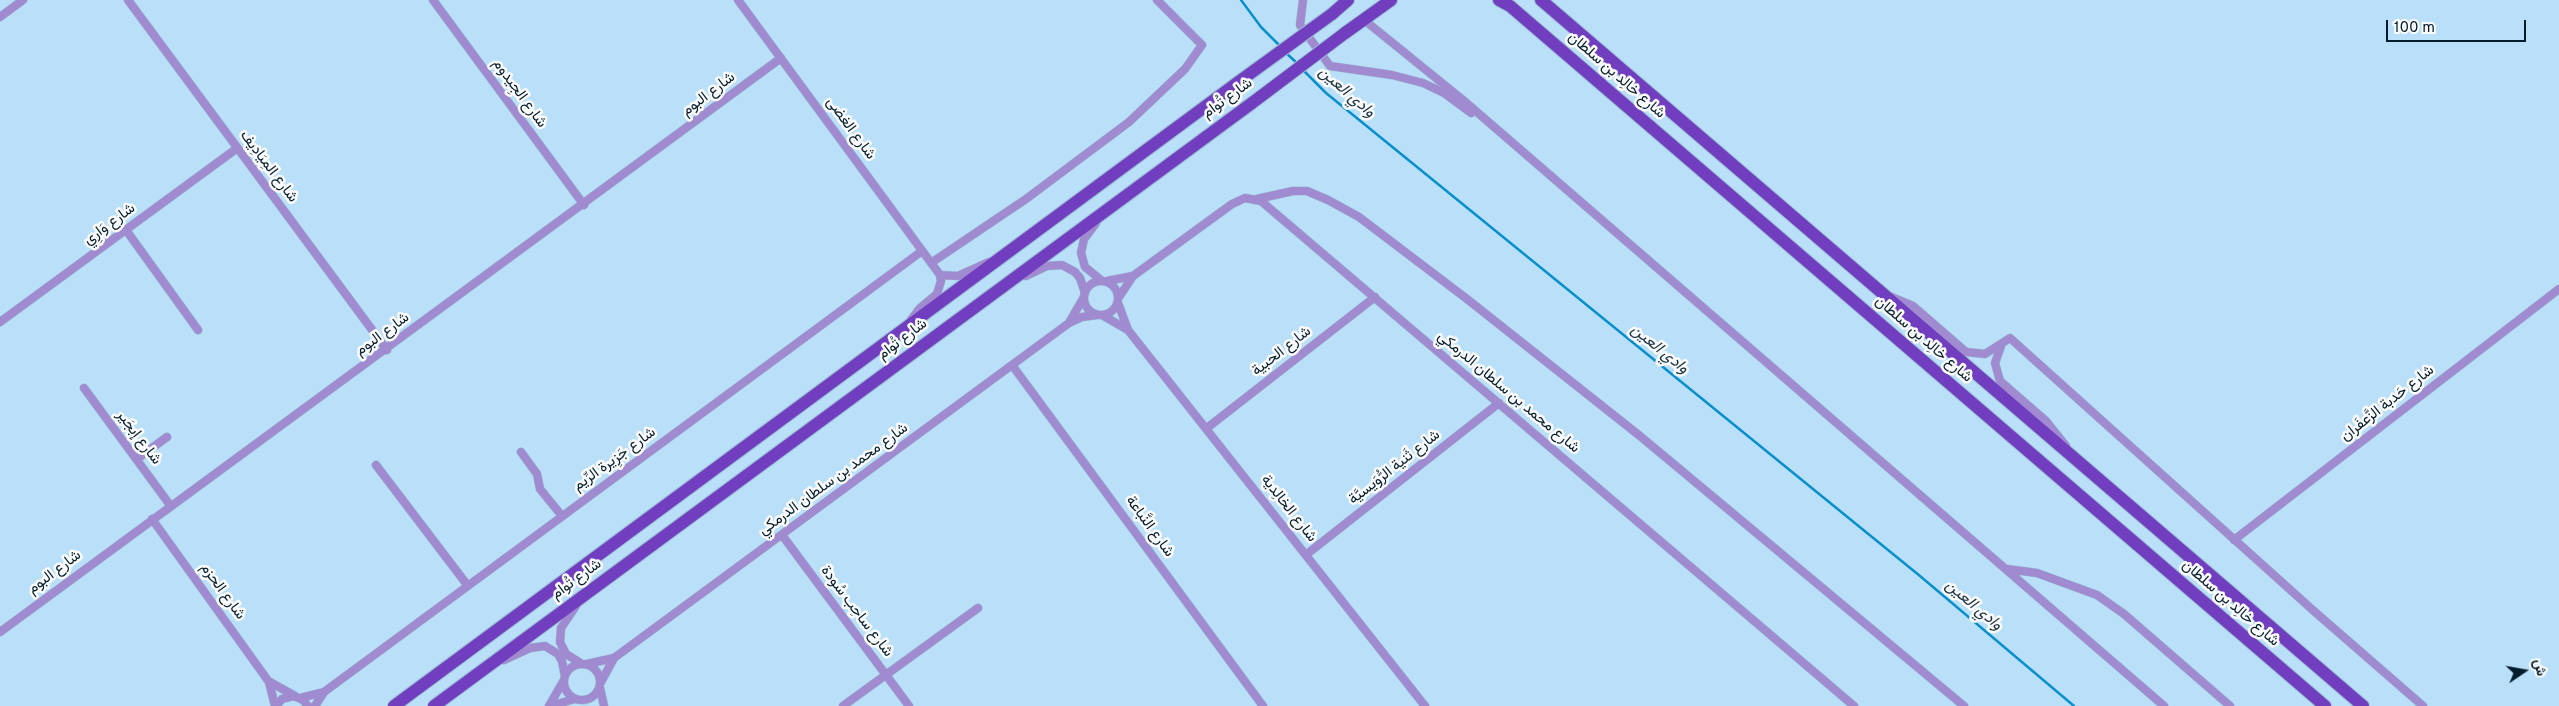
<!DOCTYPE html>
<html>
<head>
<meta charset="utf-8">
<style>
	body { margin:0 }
	#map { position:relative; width:2559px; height:706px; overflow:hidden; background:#bae0f9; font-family:Overpass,Vazirmatn,sans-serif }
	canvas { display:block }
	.north { position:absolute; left:2499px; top:646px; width:50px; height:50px; -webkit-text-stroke:4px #fbfbfb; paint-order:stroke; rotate:78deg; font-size:14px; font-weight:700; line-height:20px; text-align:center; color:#031d2c }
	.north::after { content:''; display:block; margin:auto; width:18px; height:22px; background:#031d2c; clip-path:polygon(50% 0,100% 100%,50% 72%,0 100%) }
	.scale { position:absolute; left:2386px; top:20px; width:140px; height:22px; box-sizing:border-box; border:2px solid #031d2c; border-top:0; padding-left:6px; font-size:15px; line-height:18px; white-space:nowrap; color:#031d2c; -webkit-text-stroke:4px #fbfbfb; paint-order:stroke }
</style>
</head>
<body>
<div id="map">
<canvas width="2559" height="706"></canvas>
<div class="north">ش</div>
<div class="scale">100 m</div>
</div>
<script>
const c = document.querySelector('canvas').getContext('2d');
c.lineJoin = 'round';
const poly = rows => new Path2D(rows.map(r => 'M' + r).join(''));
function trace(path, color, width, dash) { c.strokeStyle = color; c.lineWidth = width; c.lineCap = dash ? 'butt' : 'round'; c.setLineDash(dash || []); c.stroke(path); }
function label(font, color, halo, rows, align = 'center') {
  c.font = font + ' Overpass,Vazirmatn,sans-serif'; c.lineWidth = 5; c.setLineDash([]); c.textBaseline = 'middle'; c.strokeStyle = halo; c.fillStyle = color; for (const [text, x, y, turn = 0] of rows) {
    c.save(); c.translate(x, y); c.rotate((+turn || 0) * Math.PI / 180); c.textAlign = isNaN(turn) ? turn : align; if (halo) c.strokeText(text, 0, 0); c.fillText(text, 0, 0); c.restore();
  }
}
trace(poly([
	[1241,0,1261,27,1281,47],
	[1286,53,1297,63],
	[1302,69,1326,93,1920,576,2074,706]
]), '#068fcb', 2.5);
const street = poly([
	[128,0,387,350],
	[433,0,584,205],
	[738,0,940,275,941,281,937,294,920,308,911,320],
	[1303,0,1300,25,1330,66,1392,75,1423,83,1444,93,1471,113],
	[0,17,23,0],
	[1363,19,1463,100,2164,706],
	[1257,199,1293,191,1307,191,1328,200,1359,217,1467,299,1640,436,1964,706],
	[1096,223,1084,239,1081,253,1085,267,1101,280],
	[126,230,198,330],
	[931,263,1026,199,1129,122,1185,69,1202,45,1157,0],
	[940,275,958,276,989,262],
	[1026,276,1047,266,1062,265,1075,272,1080,278,1085,293],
	'1084 298a17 17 0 1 1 34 0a17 17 0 1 1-34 0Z',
	[1107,281,1133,276],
	[1889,296,1913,306,1966,352,1985,354,2010,338,2315,612,2423,706],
	[1119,297,1133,276,1232,204,1245,198,1261,201,1854,706],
	[1118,303,1128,330,1425,706],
	[1102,315,1128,330],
	[1070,321,1084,297],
	[0,322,236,149],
	[2001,346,1995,363,2000,381,2046,421,2066,446],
	[1012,365,1263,706],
	[84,388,170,505],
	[1207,428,1375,297],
	[521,452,537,474,540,489,562,516],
	[137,459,167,437],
	[376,465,468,586],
	[152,519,269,682,275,706],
	[782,535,909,706],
	[2234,540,2559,289],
	[1307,554,1499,403],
	[2007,569,2037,573,2097,595,2124,614,2230,706],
	[576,606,561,628,560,642,566,654,582,664],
	[0,632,781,58],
	[504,660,530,648,545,646,558,654,562,661,565,676],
	'564 682a18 18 0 1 1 36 0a18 18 0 1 1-36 0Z',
	[587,664,614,658,1069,323,1082,317,1097,315],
	[270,682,295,696],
	[601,682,614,658],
	[600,688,604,706],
	[300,698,324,692],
	[276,706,282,699,294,696,303,700,308,706],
	[315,706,324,692,922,251],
	[549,706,564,680],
	[549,706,575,699],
	[843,706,978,608]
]);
const primary = poly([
	[1499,0,1510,6,2325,706],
	[1541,0,2363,706],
	[1332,14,1348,0],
	[1345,33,1391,0],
	[394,706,1237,83],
	[434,706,1252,103]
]);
trace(street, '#99bdd4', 9);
trace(primary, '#99bdd4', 14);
trace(street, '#a08bd0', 8);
trace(primary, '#723ec0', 12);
const primaryBridge = poly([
	[1237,83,1332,14],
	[1252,103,1345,33]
]);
trace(primaryBridge, '#99bdd4', 14, []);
trace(primaryBridge, '#723ec0', 12);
label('15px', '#031d2c', '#fbfbfb', [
	["شارع خالِد بن سلطان",1616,76,41],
	["شارع الجِيدوم",519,94,54],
	["شارع البوم",709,95,-37],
	["شارع تُوام",1228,99,-36],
	["شارع الغضى",850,129,54],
	["شارع المِيَادِيف",268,167,53],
	["شارع وَارِي",110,225,-36],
	["شارع البوم",383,335,-36],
	["شارع تُوام",903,340,-37],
	["شارع خالِد بن سلطان",1923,340,41],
	["شارع الحبية",1282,352,-38],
	["شارع محمد بن سلطان الدرمكي",1508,393,40],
	["شارع حَدبة الزَّعفَران",2388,404,-38],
	["شارع إبجَير",138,438,53],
	["شارع جَزِيرة الرِّيم",615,460,-36],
	["شارع ثَنية الرُّوَيسيَّة",1395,468,-38],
	["شارع محمد بن سلطان الدرمكي",834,480,-36],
	["شارع الخالِدية",1288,509,52],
	["شارع النَّباعة",1149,527,54],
	["شارع البوم",55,573,-37],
	["شارع تُوام",577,580,-36],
	["شارع الحزم",222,592,54],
	["شارع خالِد بن سلطان",2230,604,41],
	["شارع ساحِب سُودة",856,612,53]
]);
label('italic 16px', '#1b3341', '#fbfbfb', [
	["وادي العين",1346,93,41],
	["وادي العين",1659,350,39],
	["وادي العين",1973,606,40]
]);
</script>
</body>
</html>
